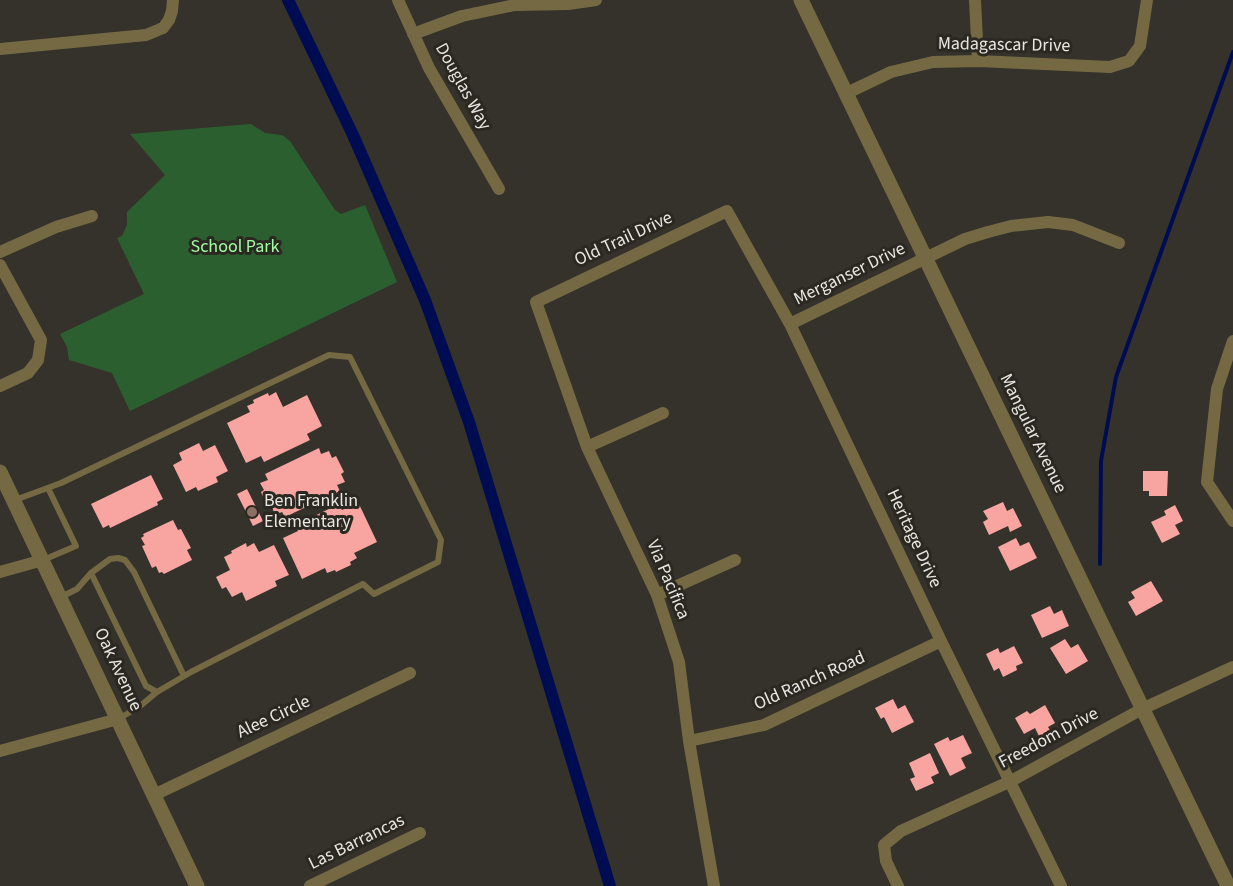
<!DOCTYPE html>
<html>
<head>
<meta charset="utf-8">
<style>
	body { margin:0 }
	canvas { display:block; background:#34322a }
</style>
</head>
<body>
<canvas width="1233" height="886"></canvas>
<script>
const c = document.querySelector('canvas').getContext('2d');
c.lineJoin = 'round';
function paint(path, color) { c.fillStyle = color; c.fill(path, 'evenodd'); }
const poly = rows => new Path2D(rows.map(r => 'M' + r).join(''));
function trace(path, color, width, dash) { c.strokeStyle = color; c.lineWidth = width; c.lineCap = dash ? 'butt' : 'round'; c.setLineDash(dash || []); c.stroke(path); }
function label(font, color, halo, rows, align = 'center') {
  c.font = font + ' "Source Sans 3",sans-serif'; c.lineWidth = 6; c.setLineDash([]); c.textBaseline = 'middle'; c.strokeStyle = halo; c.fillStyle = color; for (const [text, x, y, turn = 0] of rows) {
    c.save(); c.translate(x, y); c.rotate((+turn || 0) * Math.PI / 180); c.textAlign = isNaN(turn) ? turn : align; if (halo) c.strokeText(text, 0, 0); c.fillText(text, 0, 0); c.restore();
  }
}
paint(poly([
	[251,124,265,133,282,135,290,141,335,210,341,214,365,205,397,282,130,411,112,373,69,360,67,347,60,334,144,294,117,238,122,236,127,225,127,212,165,175,130,134]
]), '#2c5f30');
trace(poly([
	[1100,564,1101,461,1116,377,1233,52]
]), '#000c52', 4);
trace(poly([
	[288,0,353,135,425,300,469,422,610,886]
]), '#000c52', 12);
paint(poly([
	[276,392,283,407,307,395,322,426,307,434,310,440,264,462,261,456,246,463,227,423,250,412,247,406,254,403,253,400,268,393,269,396],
	[199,443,203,451,215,445,228,471,216,477,218,482,198,491,196,487,186,492,173,465,182,460,179,453],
	[319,448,321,454,329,451,332,458,336,456,344,472,341,474,345,482,337,485,340,491,285,517,282,512,275,515,272,507,268,509,261,492,264,490,260,483,268,480,265,474],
	[1143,471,1168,471,1167,496,1149,496,1149,491,1143,491],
	[151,475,163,499,157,502,158,505,110,528,109,525,103,528,91,504],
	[247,489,263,521,253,526,237,494],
	[358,502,377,542,354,553,357,558,350,562,351,565,336,572,335,570,327,573,325,568,302,579,283,538,298,531,296,525,339,504,342,510],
	[1003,502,1007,511,1013,508,1022,526,1010,532,1008,526,989,535,983,522,988,519,983,511],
	[1175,505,1183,521,1175,525,1180,534,1162,543,1151,522,1166,515,1164,511],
	[173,520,178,530,181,529,191,548,187,550,192,560,164,574,162,572,159,573,156,566,152,568,142,546,145,545,141,538,144,536,143,534],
	[1016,538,1020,546,1029,542,1037,558,1010,571,998,547],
	[246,543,247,547,254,543,259,552,274,545,289,575,275,581,277,586,246,601,242,592,232,597,226,587,222,589,216,577,230,570,224,557,232,553,231,551],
	[1151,581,1163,601,1136,616,1128,602,1135,598,1131,592],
	[1050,606,1054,614,1062,610,1069,626,1042,638,1031,615],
	[1065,639,1071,648,1078,644,1088,661,1066,674,1050,648],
	[1014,646,1023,663,1016,666,1017,670,1003,677,999,668,994,671,986,654,998,648,1000,653],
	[893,699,898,709,905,705,914,722,892,733,884,717,881,719,875,708],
	[1045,705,1055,723,1048,727,1051,732,1040,738,1035,728,1024,734,1015,718,1027,711,1030,714],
	[963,735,972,753,961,758,966,768,950,776,934,744,948,737,950,741],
	[930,753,939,773,931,777,934,783,916,791,910,779,915,777,909,763]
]), '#f8a4a0');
trace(poly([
	[15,500,61,483,329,355,350,357,441,540,438,562,374,594,363,584,191,672,157,692],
	[43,560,76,546,48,488],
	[91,573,110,559,118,558,125,560,134,572,184,676],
	[61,597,77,589,91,573,146,686,157,692,139,707,118,719]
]), '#746943', 6);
trace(poly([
	[398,0,429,68,499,189],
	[975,0,978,61],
	[413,34,462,16,515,5,568,4,596,0],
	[0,49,146,35,163,28,169,20,172,11,173,0],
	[847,93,891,72,933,62,978,61,1110,67,1129,61,1140,46,1147,0],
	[0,252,56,227,92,216],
	[0,265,41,340,38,360,28,373,0,386],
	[790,324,965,239,988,232,1011,226,1048,222,1073,225,1119,243],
	[1233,341,1217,389,1207,482,1233,521],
	[587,447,663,413],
	[0,572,43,560],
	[657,595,735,560],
	[689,741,764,725,941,641],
	[0,751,118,719],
	[154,795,410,673],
	[310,886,420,833],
	[714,886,689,741,679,662,657,595,587,447,536,302,727,211,790,324,941,641,1061,886],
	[898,886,886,861,884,845,901,831,1011,781,1142,709,1233,667]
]), '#746943', 12);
trace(poly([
	[801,0,1228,886],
	[0,472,197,886]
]), '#746943', 15);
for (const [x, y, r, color] of [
	[252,512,6,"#8d6e63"]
]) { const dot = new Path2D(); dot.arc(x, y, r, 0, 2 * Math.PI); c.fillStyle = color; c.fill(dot); trace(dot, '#2a2821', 2); }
label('18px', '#e8e6e2', '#2a2821', [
	["Madagascar Drive",1004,46,1],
	["Douglas Way",462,87,61],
	["Old Trail Drive",624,240,-25],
	["Merganser Drive",850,275,-26],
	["Mangular Avenue",1032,434,64],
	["Heritage Drive",913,539,65],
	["Via Pacifica",667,580,67],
	["Oak Avenue",117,670,65],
	["Old Ranch Road",810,682,-24],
	["Alee Circle",274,718,-25],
	["Freedom Drive",1049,739,-28],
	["Las Barrancas",357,843,-26]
]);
label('18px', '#9dfea1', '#2a2821', [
	["School Park",235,248]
]);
label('18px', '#e8e6e2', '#2a2821', [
	["Ben Franklin",264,502],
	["Elementary",264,523]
], 'left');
</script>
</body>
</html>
